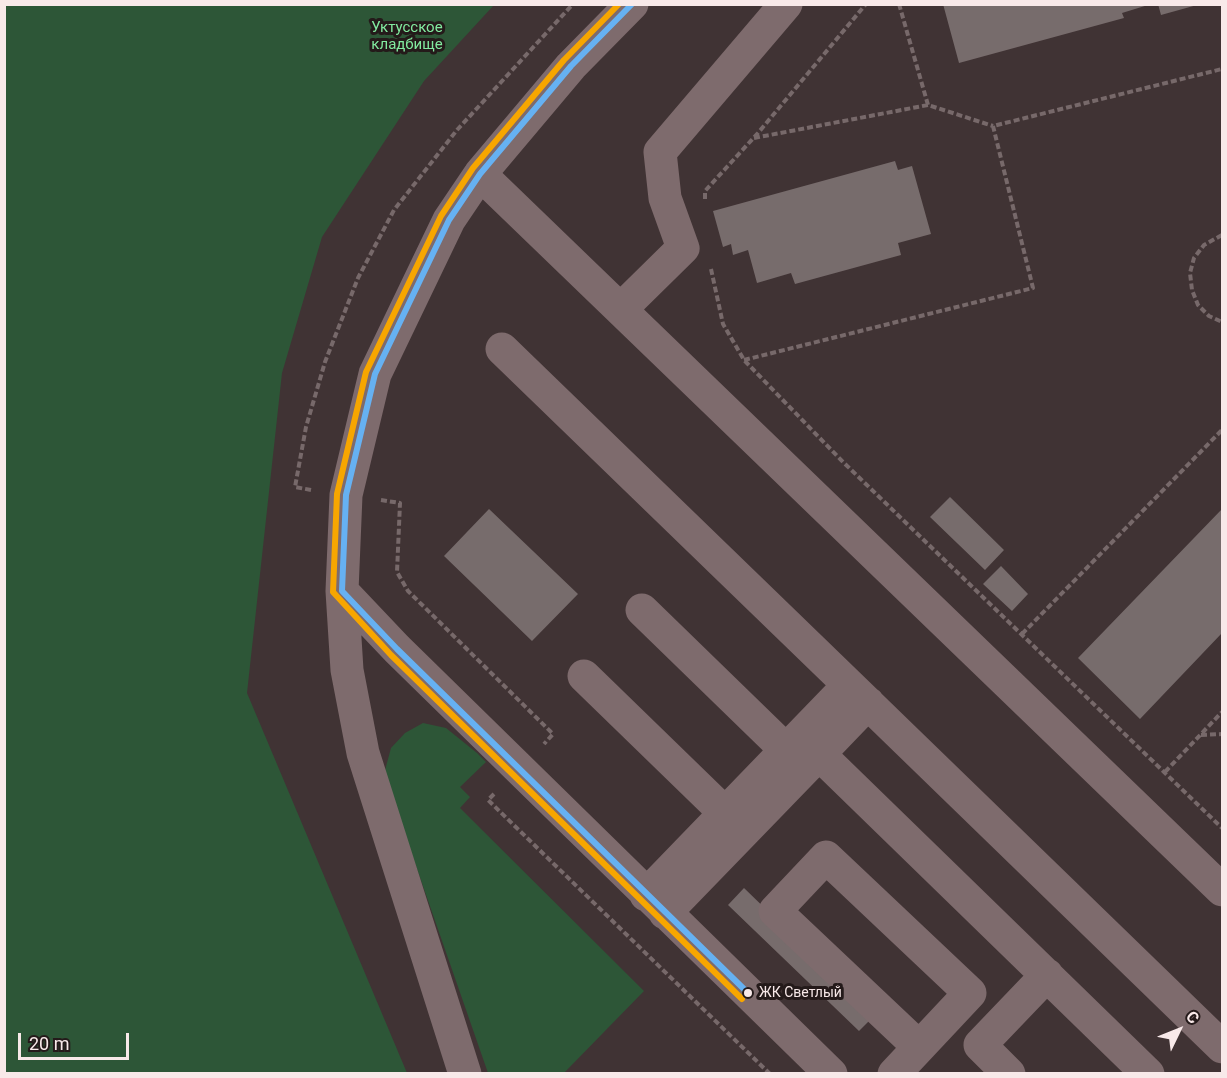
<!DOCTYPE html>
<html>
<head>
<meta charset="utf-8">
<style>
	body { margin:0 }
	#map { position:relative; width:1227px; height:1078px; overflow:hidden; background:#403334; font-family:Roboto,sans-serif }
	canvas { display:block }
	.frame { position:absolute; inset:0; border:6px solid #f8e9e9; pointer-events:none }
	.north { position:absolute; left:1149px; top:1000px; width:60px; height:60px; -webkit-text-stroke:4px #241a1a; paint-order:stroke; rotate:47deg; font-size:16px; font-weight:700; line-height:24px; text-align:center; color:#f8e9e9 }
	.north::after { content:''; display:block; margin:auto; width:21px; height:27px; background:#f8e9e9; clip-path:polygon(50% 0,100% 100%,50% 72%,0 100%) }
	.scale { position:absolute; left:18px; top:1033px; width:111px; height:27px; box-sizing:border-box; border:3px solid #f8e9e9; border-top:0; padding-left:8px; font-size:18px; line-height:21px; white-space:nowrap; color:#f8e9e9; -webkit-text-stroke:4px #241a1a; paint-order:stroke }
</style>
</head>
<body>
<div id="map">
<canvas width="1227" height="1078"></canvas>
<div class="frame"></div>
<div class="north">С</div>
<div class="scale">20 m</div>
</div>
<script>
const c = document.querySelector('canvas').getContext('2d');
c.lineJoin = 'round';
function paint(path, color) { c.fillStyle = color; c.fill(path, 'evenodd'); }
const poly = rows => new Path2D(rows.map(r => 'M' + r).join(''));
function trace(path, color, width, dash) { c.strokeStyle = color; c.lineWidth = width; c.lineCap = dash ? 'butt' : 'round'; c.setLineDash(dash || []); c.stroke(path); }
function label(font, color, halo, rows, align = 'center') {
  c.font = font + ' Roboto,sans-serif'; c.lineWidth = 6; c.setLineDash([]); c.textBaseline = 'middle'; c.strokeStyle = halo; c.fillStyle = color; for (const [text, x, y, turn = 0] of rows) {
    c.save(); c.translate(x, y); c.rotate((+turn || 0) * Math.PI / 180); c.textAlign = isNaN(turn) ? turn : align; if (halo) c.strokeText(text, 0, 0); c.fillText(text, 0, 0); c.restore();
  }
}
paint(poly([
	[5,4,494,5,424,81,322,237,282,373,247,693,407,1073,5,1073],
	[423,723,446,728,477,753,486,762,460,787,470,797,460,808,644,991,564,1073,488,1073,384,774,391,748,405,733]
]), '#2d5637');
paint(poly([
	[943,4,1148,4,1148,5,1122,13,1124,18,959,63],
	[1158,4,1197,4,1197,5,1161,15],
	[895,161,898,170,912,166,931,234,898,243,901,255,795,284,791,273,757,283,748,250,733,255,731,244,723,247,713,211],
	[950,497,1004,550,985,570,930,517],
	[489,509,578,594,532,641,444,556],
	[1222,509,1222,633,1140,719,1078,658],
	[1001,566,1028,594,1012,611,983,584],
	[744,888,875,1015,859,1031,728,905]
]), '#776c6c');
trace(poly([
	[899,4,928,105],
	[754,138,928,105,993,126],
	[705,199,705,191,758,133,866,4],
	[1222,235,1204,245,1194,258,1190,273,1192,290,1198,305,1209,316,1222,322],
	[711,269,723,324,744,360,843,462,1222,828],
	[744,360,1033,288,993,126,1222,69],
	[311,490,295,487,306,427,325,362,358,278,394,210,457,130,573,4],
	[381,500,400,503,397,572,408,591,553,734,544,744],
	[1022,634,1222,430],
	[1201,735,1222,734],
	[1165,772,1222,712],
	[494,794,488,800,770,1074]
]), '#77696a', 4, [6, 3]);
trace(poly([
	[480,174,1222,890],
	[621,309,683,248,665,198,660,152,786,4],
	[502,349,849,685],
	[342,591,397,649,831,1074],
	[642,610,786,750],
	[584,676,725,813],
	[819,754,868,703],
	[646,895,849,685,1222,1047],
	[665,913,819,754,1148,1074],
	[465,1074,363,753,347,670,342,591,346,495,375,374,449,220,480,174,571,66,632,4],
	[894,1074,970,993,826,857,775,911,919,1047],
	[1009,1074,980,1045,1047,975]
]), '#7e6b6d', 33);
trace(poly([
	[632,4,571,66,480,174,449,220,375,374,346,495,342,591,397,649,748,993]
]), '#66b1f2', 6);
trace(poly([
	[619,4,564,60,473,168,441,216,366,372,337,494,333,592,391,655,742,999]
]), '#f7a600', 6);
for (const [x, y, r, color] of [
	[748,993,5,"#f8e9e9"]
]) { const dot = new Path2D(); dot.arc(x, y, r, 0, 2 * Math.PI); c.fillStyle = color; c.fill(dot); trace(dot, '#241a1a', 2); }
label('14px', '#f8e9e9', '#241a1a', [
	["ЖК Светлый",759,993]
], 'left');
label('15px', '#82ea9f', '#241a1a', [
	["Уктусское",407,28],
	["кладбище",407,45]
]);
</script>
</body>
</html>
